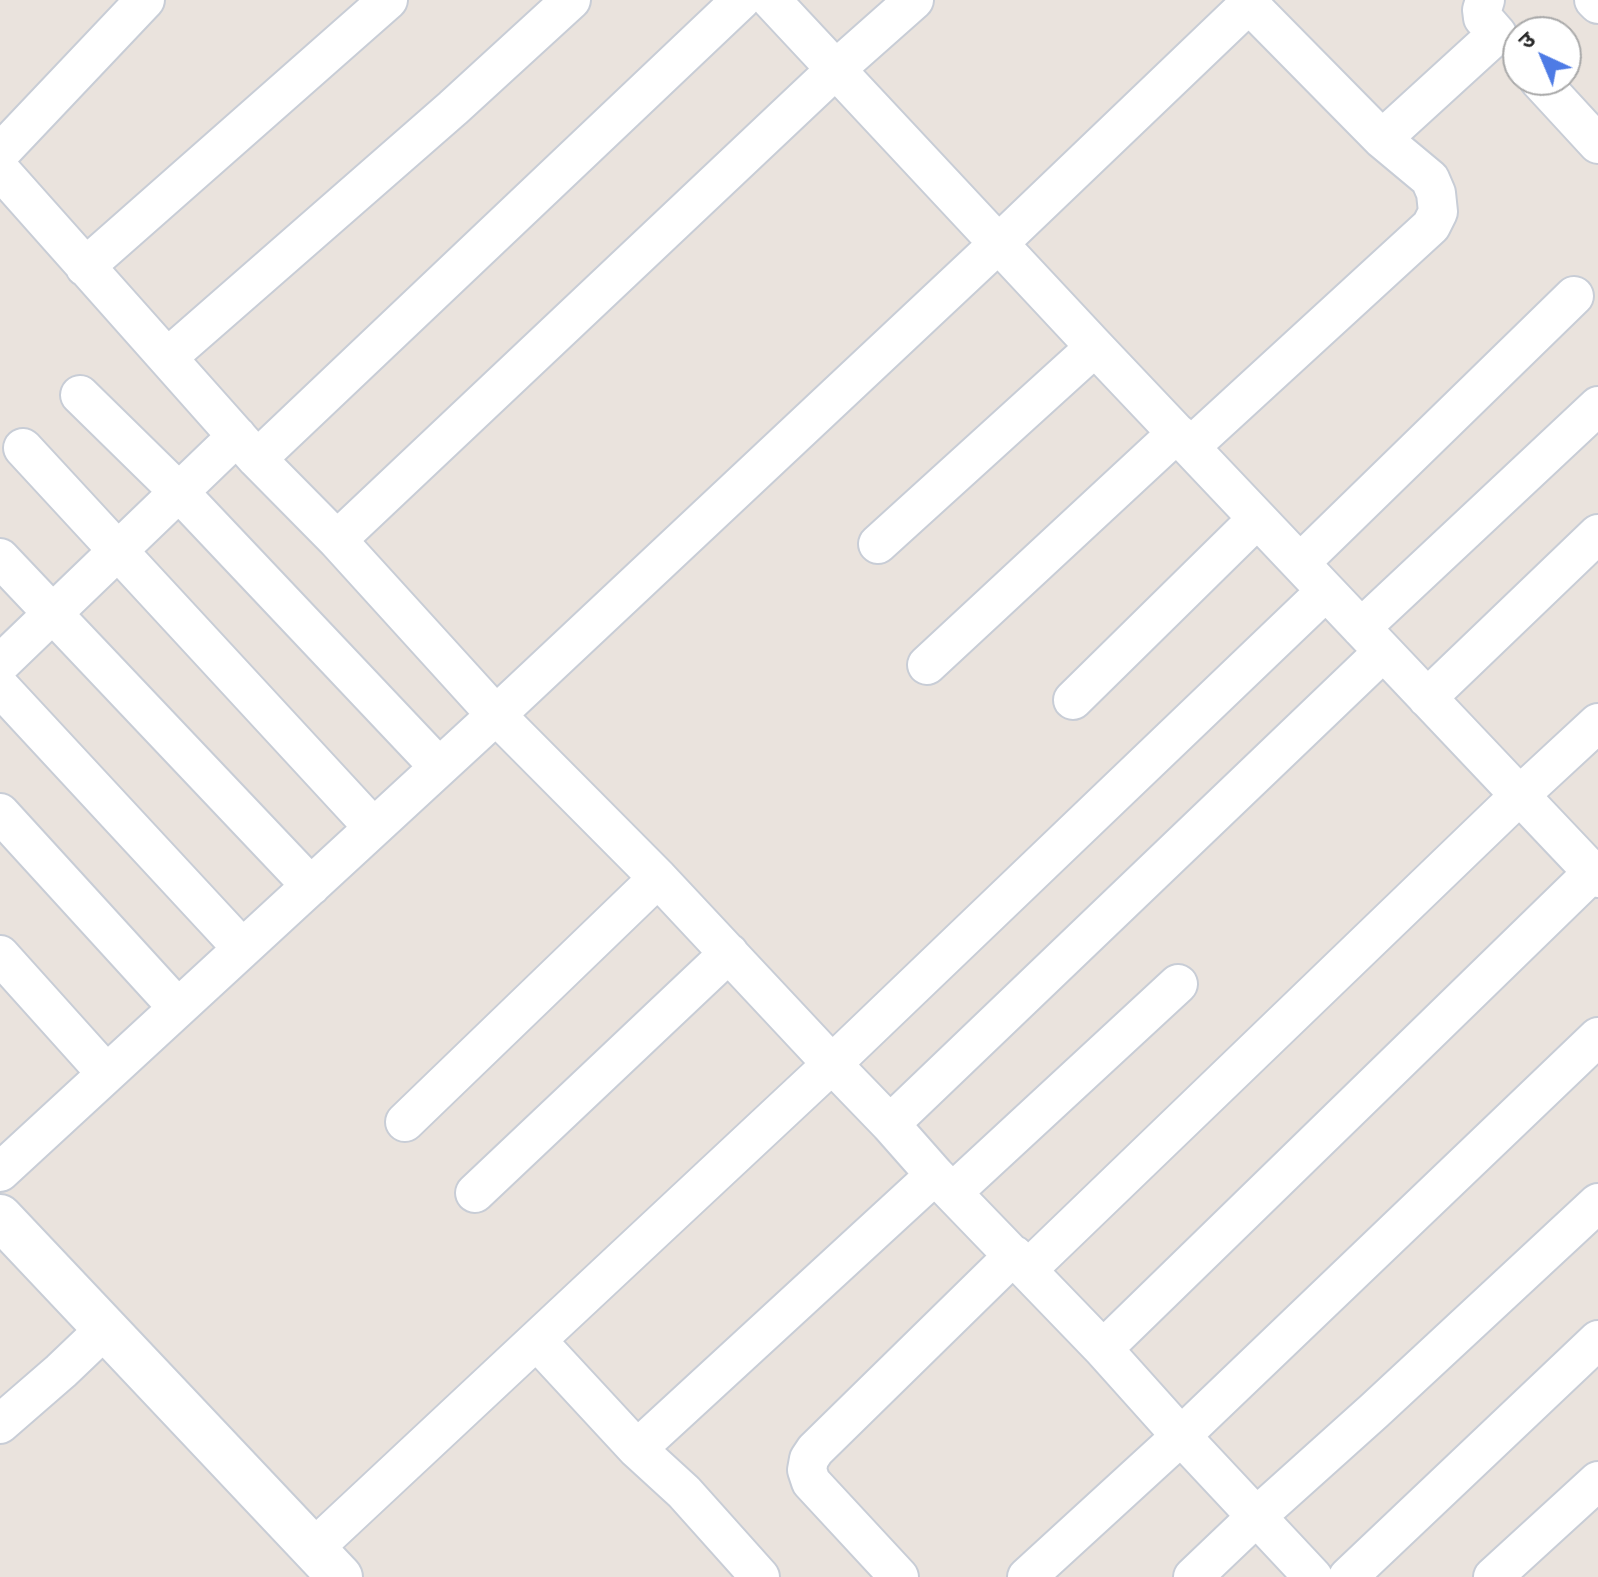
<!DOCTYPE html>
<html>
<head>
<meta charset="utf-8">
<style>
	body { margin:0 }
	#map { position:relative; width:1598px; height:1577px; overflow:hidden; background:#eae3dd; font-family:Ubuntu,"Noto Sans Devanagari",sans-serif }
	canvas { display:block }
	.north { position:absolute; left:1502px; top:16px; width:80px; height:80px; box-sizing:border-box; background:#fff; border:2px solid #a9a9a9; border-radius:50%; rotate:316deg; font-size:22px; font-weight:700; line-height:32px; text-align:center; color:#292929 }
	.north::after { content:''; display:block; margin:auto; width:28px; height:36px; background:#4e7be5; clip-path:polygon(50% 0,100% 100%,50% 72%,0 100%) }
</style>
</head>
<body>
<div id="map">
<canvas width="1598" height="1577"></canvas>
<div class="north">उ</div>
</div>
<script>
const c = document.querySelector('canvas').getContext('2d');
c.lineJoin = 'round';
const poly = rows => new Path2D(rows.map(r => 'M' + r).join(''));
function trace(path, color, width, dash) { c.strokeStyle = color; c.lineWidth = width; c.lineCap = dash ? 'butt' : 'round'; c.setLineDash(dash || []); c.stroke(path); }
const street = poly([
	[771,0,1095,347,1598,878],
	[1594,0,1598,4],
	[1539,80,1598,144],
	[1382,139,1497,34,1483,18,1482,10,1485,0],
	[0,153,145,0],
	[0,170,257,459,337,540,496,715,658,878,832,1064,890,1124,935,1175,1103,1349,1181,1436,1313,1577],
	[85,267,388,0],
	[168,357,453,108,571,0],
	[80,395,179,492,439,767],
	[1190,447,1431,226,1438,212,1436,193,1430,179,1382,139,1245,0],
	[23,448,373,827],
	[257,459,741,0],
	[337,540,835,70,914,0],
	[878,544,1095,347],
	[0,558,311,886],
	[1300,563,1574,296],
	[1361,628,1598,406],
	[0,664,237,436],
	[927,665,1177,433],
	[0,687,242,948],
	[1427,698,1598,534],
	[1073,700,1257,519],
	[0,813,178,1008],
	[0,955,106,1073],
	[405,1122,658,878],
	[890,1124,1383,652],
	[0,1172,496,715,998,244,1253,0],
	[953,1192,1178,984],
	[475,1193,729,953],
	[1028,1269,1519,796,1598,723],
	[537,1341,637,1449,684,1492,760,1577],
	[1103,1349,1593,872],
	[0,1424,61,1371,105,1329],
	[637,1449,935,1175],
	[313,1549,832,1064,1326,591],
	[899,1577,811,1482,807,1470,809,1459,815,1450,1014,1255],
	[1027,1577,1181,1436,1598,1037],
	[1193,1577,1257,1516,1374,1411,1598,1203],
	[1348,1577,1598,1340],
	[1493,1577,1598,1481]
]);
const secondary = poly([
	[0,1217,340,1577]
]);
trace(street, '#c8cdd6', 42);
trace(secondary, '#c8cdd6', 48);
trace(street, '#fff', 38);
trace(secondary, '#fff', 44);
</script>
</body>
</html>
